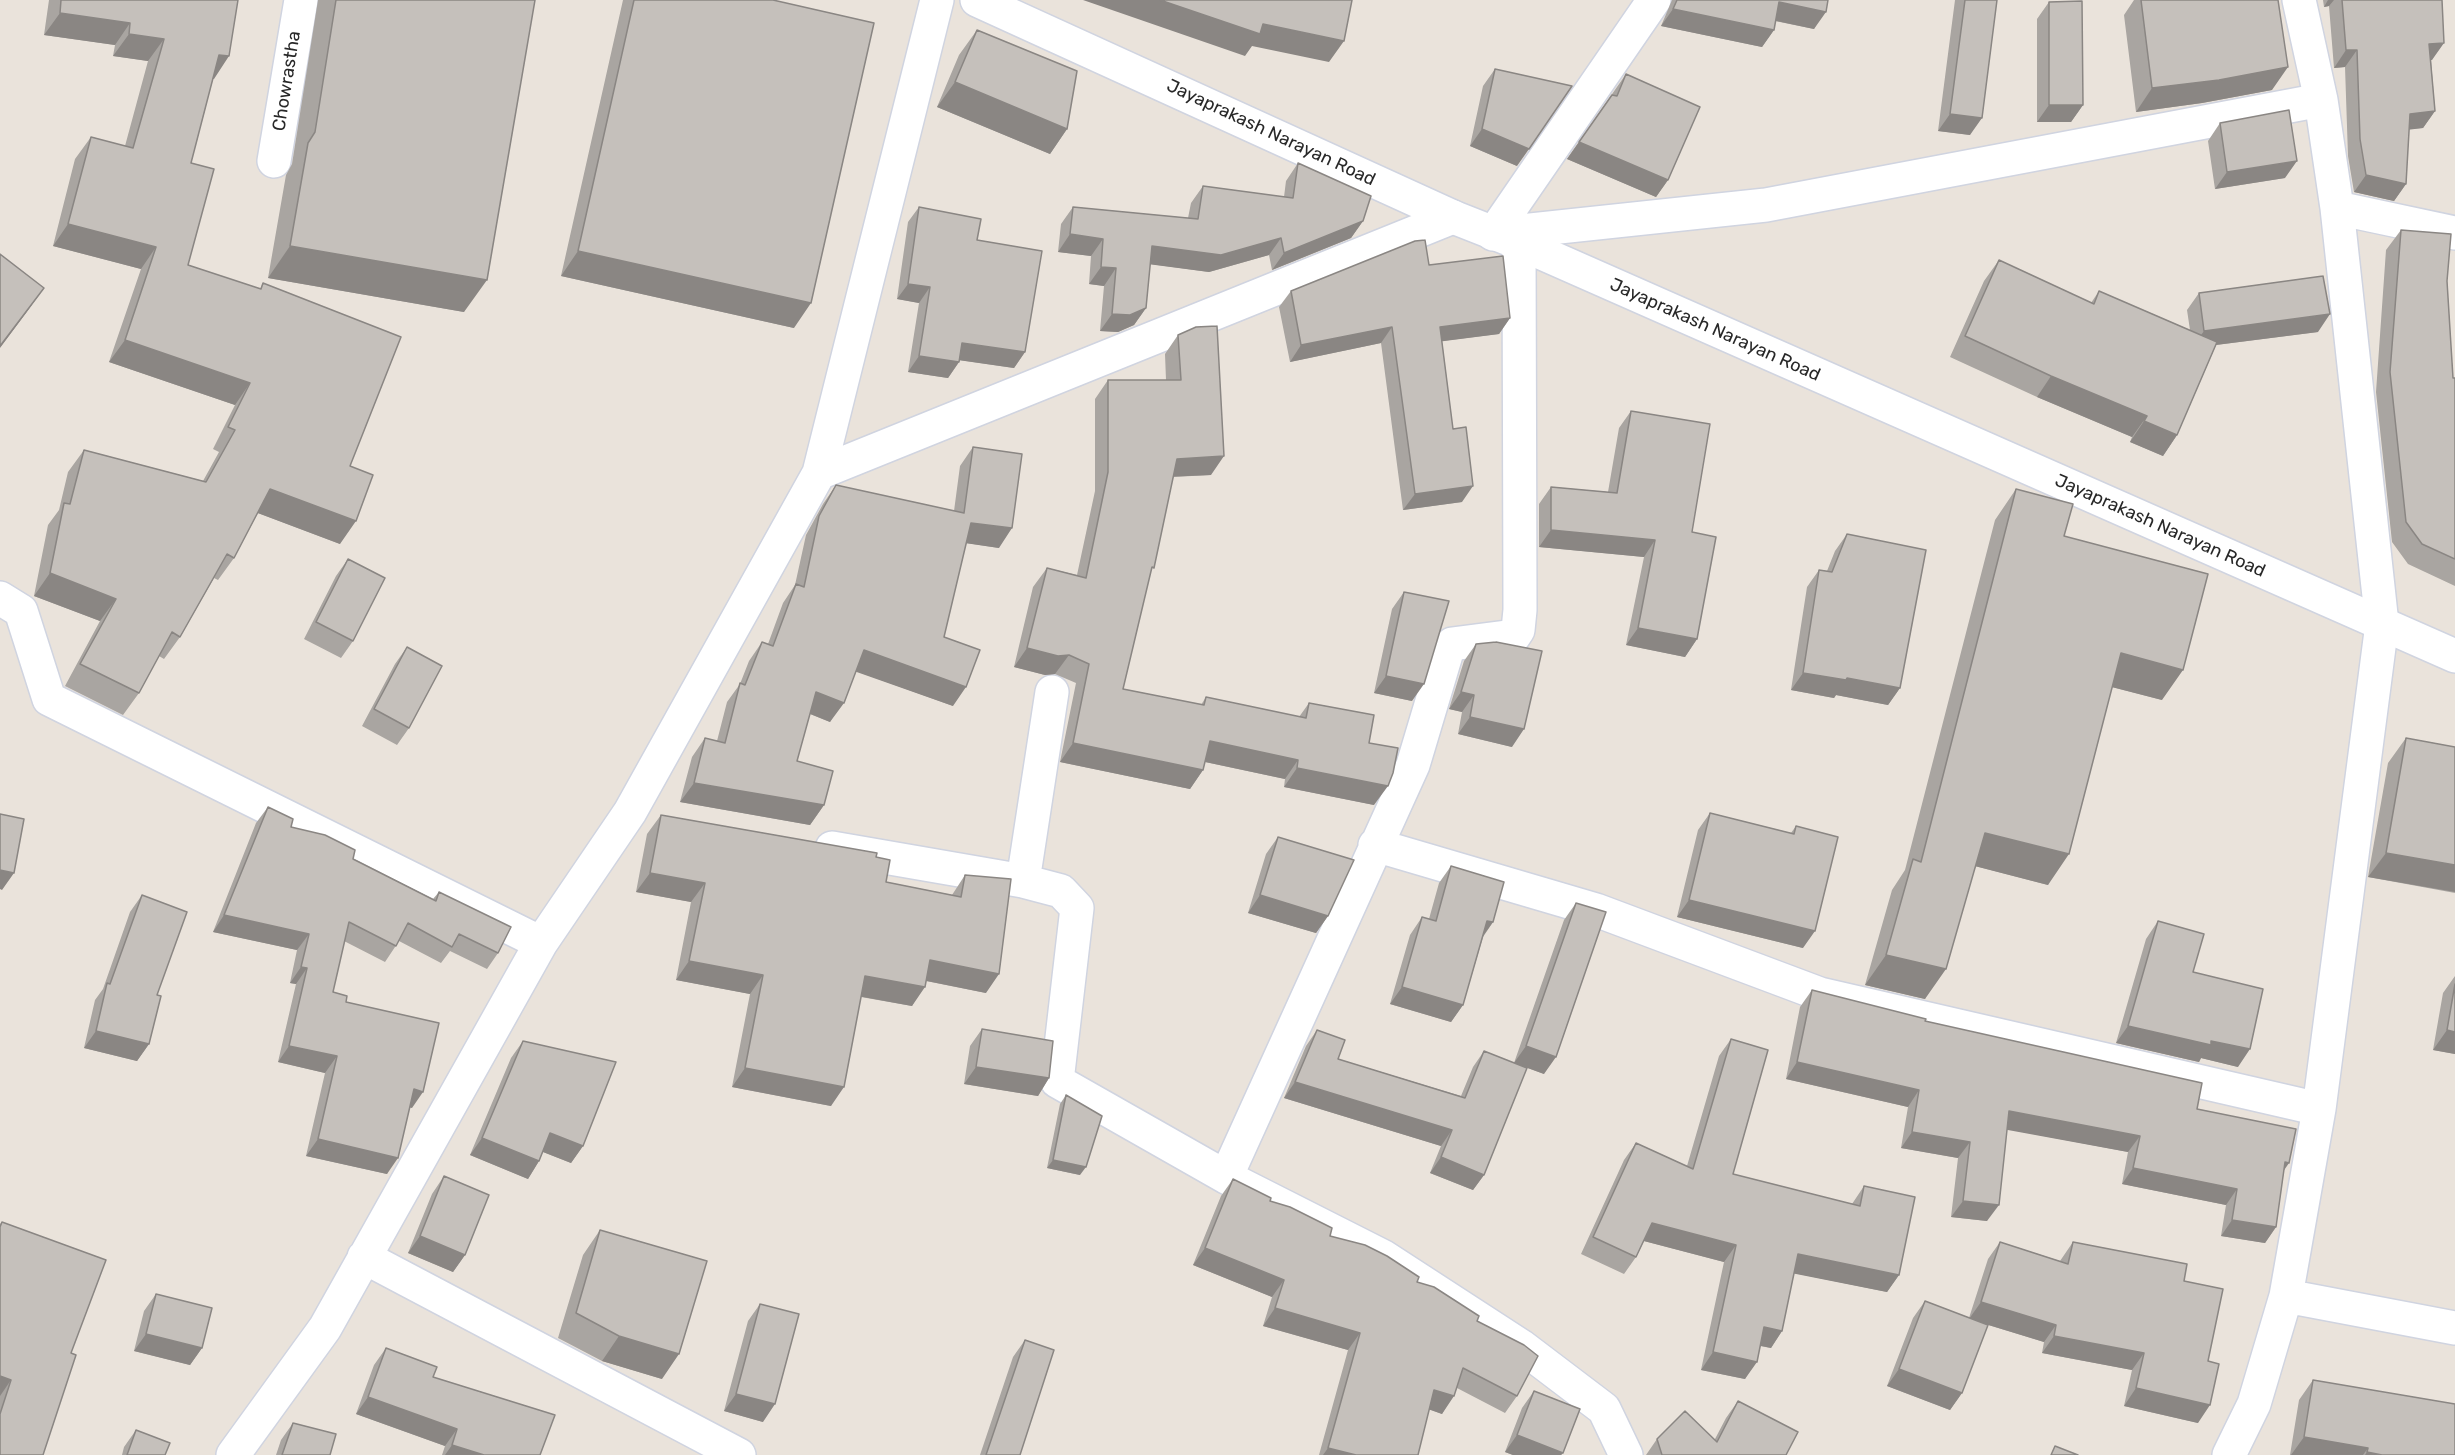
<!DOCTYPE html>
<html>
<head>
<meta charset="utf-8">
<style>
	body { margin:0 }
	canvas { display:block; background:#eae3db }
</style>
</head>
<body>
<canvas width="2455" height="1455"></canvas>
<script>
const c = document.querySelector('canvas').getContext('2d');
c.lineJoin = 'round';
const poly = rows => new Path2D(rows.map(r => 'M' + r).join(''));
function trace(path, color, width, dash) { c.strokeStyle = color; c.lineWidth = width; c.lineCap = dash ? 'butt' : 'round'; c.setLineDash(dash || []); c.stroke(path); }
function paint(path, color) { c.fillStyle = color; c.fill(path, 'evenodd'); }
function label(font, color, halo, rows, align = 'center') {
  c.font = font + ' Rubik,sans-serif'; c.lineWidth = 5; c.setLineDash([]); c.textBaseline = 'middle'; c.strokeStyle = halo; c.fillStyle = color; for (const [text, x, y, turn = 0] of rows) {
    c.save(); c.translate(x, y); c.rotate((+turn || 0) * Math.PI / 180); c.textAlign = isNaN(turn) ? turn : align; if (halo) c.strokeText(text, 0, 0); c.fillText(text, 0, 0); c.restore();
  }
}
const minor = poly([
	[274,161,301,0],
	[2337,208,2455,233],
	[1493,234,1766,205,2321,100],
	[1493,234,1654,0],
	[819,473,1453,217],
	[0,598,21,611,49,699,541,943],
	[1375,845,1596,910,1820,994,2319,1109],
	[832,848,1023,881,1052,692],
	[1023,881,1061,891,1077,908,1057,1081,1226,1177,1384,1257,1521,1346,1604,1409,1626,1455],
	[1226,1177,1413,765,1448,648,1452,644,1514,636,1518,630,1520,610,1519,243],
	[364,1257,739,1455],
	[2286,1296,2455,1328],
	[233,1455,325,1328,541,943,630,812,819,473,937,0],
	[2229,1455,2254,1404,2286,1296,2319,1109,2382,624,2337,208,2321,100,2299,0]
]);
const tertiary = poly([
	[977,0,1453,217,1519,243,2455,656]
]);
trace(minor, '#d0d4e0', 36);
trace(tertiary, '#d0d4e0', 36);
trace(minor, '#fff', 33);
trace(tertiary, '#fff', 33);
paint(poly([
	[49,0,238,0,213,79,191,163,188,265,260,289,263,283,350,466,340,544,258,513,234,558,218,580,214,578,180,637,164,659,159,656,139,693,123,715,65,686,100,621,34,596,48,525,59,510,68,472,84,450,203,481,219,452,213,449,235,405,109,362,141,269,53,246,75,159,91,137,125,146,148,61,113,56,115,45,44,35],
	[318,0,535,0,464,312,268,278,286,175,292,164],
	[623,0,773,0,794,328,561,276],
	[1672,0,1828,0,1814,29,1775,21,1774,30,1762,47,1661,26],
	[1955,0,1997,0,1970,135,1938,131],
	[2134,0,2278,0,2272,90,2202,103,2136,112,2124,15],
	[2323,0,2442,0,2432,60,2431,60,2435,111,2423,128,2409,129,2406,184,2394,201,2354,192,2348,156,2345,67,2334,68,2329,6,2324,7],
	[2049,2,2083,105,2071,122,2037,122,2037,19],
	[977,30,1067,129,1050,154,937,107,959,55],
	[1495,69,1517,166,1470,146,1483,86],
	[1626,74,1668,180,1656,197,1567,159],
	[2220,123,2285,178,2215,189,2208,141],
	[1298,163,1363,221,1351,238,1272,270,1269,255,1209,272,1150,264,1146,308,1134,325,1118,332,1100,331,1104,286,1089,284,1091,256,1058,252,1061,224,1073,207,1188,218,1191,203,1203,186,1284,197,1286,181],
	[919,207,977,240,1025,352,1014,368,959,360,959,362,948,378,908,372,919,303,897,299,908,222],
	[2401,230,2447,281,2453,378,2455,378,2455,586,2408,564,2392,542,2376,392,2386,250],
	[1999,260,2091,303,2099,291,2190,330,2187,310,2199,293,2318,332,2216,345,2177,435,2163,456,2130,442,2132,437,2037,397,1950,357,1984,281],
	[1429,265,1510,318,1499,334,1442,341,1462,502,1403,510,1381,343,1290,362,1279,307,1291,291],
	[1178,335,1211,475,1173,477,1123,689,1201,705,1206,697,1299,717,1309,703,1369,743,1374,805,1284,787,1285,779,1205,762,1203,770,1190,789,1060,762,1076,683,1055,674,1045,675,1014,667,1033,587,1047,568,1077,575,1095,491,1095,399,1108,380,1166,380,1165,354],
	[1631,411,1692,532,1697,639,1685,657,1626,645,1644,557,1539,547,1539,504,1551,487,1608,492,1619,428],
	[973,447,999,548,966,543,944,637,953,706,856,671,830,722,810,714,797,761,824,805,810,825,680,802,692,757,705,738,717,741,727,702,740,684,749,661,762,642,768,644,783,603,795,585,806,535,823,504,836,485,954,511,960,466],
	[2016,489,2064,536,2162,700,2112,687,2048,885,1975,866,1925,999,1865,985,1892,890,1905,870,1995,520],
	[1847,534,1900,688,1888,705,1836,695,1834,698,1791,690,1807,587,1819,570,1827,571,1835,551],
	[348,559,353,641,341,658,304,639,336,576],
	[1404,592,1412,701,1374,693,1392,609],
	[1476,644,1512,747,1458,734,1462,712,1449,709,1464,661],
	[407,647,409,728,397,745,362,726,395,664],
	[2406,738,2455,747,2455,893,2368,877,2388,763],
	[268,807,291,827,433,899,439,892,498,953,487,969,450,951,441,963,399,941,385,962,344,941,333,992,346,1002,412,1108,409,1107,387,1174,306,1156,325,1073,278,1062,296,984,290,983,297,950,213,932,256,823],
	[1710,813,1791,833,1796,826,1803,948,1677,917,1698,830],
	[661,815,876,857,886,882,952,895,965,875,986,993,926,981,912,1006,861,997,831,1106,732,1087,750,994,676,980,691,902,636,892,647,834],
	[1278,837,1328,916,1316,933,1248,913,1266,854],
	[1451,866,1493,922,1483,937,1463,1005,1451,1022,1390,1004,1410,935,1422,917,1429,919,1439,883],
	[142,895,157,995,149,1044,137,1061,84,1048,95,1000,103,989,130,912],
	[1576,903,1544,1074,1525,1067,1484,1175,1473,1190,1430,1173,1441,1146,1284,1098,1306,1046,1317,1030,1338,1059,1461,1096,1473,1067,1484,1051,1514,1063,1564,920],
	[2158,921,2193,972,2238,1067,2201,1058,2199,1062,2116,1043,2146,939],
	[2455,976,2455,1054,2433,1050,2443,993],
	[1812,990,1925,1021,2197,1109,2284,1170,2276,1227,2265,1243,2221,1236,2226,1205,2122,1184,2128,1152,2007,1129,1987,1221,1951,1217,1958,1158,1901,1148,1908,1107,1786,1079,1800,1007],
	[982,1029,1049,1078,1038,1096,964,1084,970,1046],
	[1731,1039,1733,1174,1852,1204,1864,1186,1899,1275,1887,1292,1794,1273,1782,1331,1771,1348,1760,1346,1745,1379,1701,1370,1724,1262,1644,1241,1636,1257,1624,1274,1581,1254,1624,1160,1636,1143,1687,1166,1719,1056],
	[523,1041,583,1146,571,1163,543,1152,539,1161,528,1179,470,1155,511,1058],
	[1066,1095,1080,1175,1047,1168,1060,1104],
	[444,1176,465,1255,453,1272,408,1253,432,1194],
	[1233,1179,1330,1236,1417,1282,1477,1321,1517,1396,1505,1413,1457,1388,1442,1414,1429,1409,1418,1455,1319,1455,1348,1350,1263,1326,1272,1297,1193,1265,1221,1196],
	[2,1222,71,1353,0,1455,0,1224],
	[600,1230,662,1379,602,1361,558,1338,583,1255],
	[2000,1242,2060,1261,2073,1242,2184,1281,2208,1361,2198,1423,2124,1406,2132,1370,2042,1353,2044,1342,1985,1324,1962,1393,1950,1410,1887,1386,1913,1318,1925,1301,1969,1318,1988,1259],
	[156,1294,202,1348,190,1365,134,1351,144,1311],
	[760,1304,763,1422,724,1411,748,1321],
	[1025,1340,1020,1455,980,1455,1013,1357],
	[386,1348,433,1377,540,1455,442,1455,445,1446,356,1414,374,1365],
	[2313,1380,2455,1455,2290,1455,2299,1400],
	[1534,1391,1563,1453,1561,1455,1513,1455,1505,1452,1522,1408],
	[1738,1401,1786,1455,1646,1455,1657,1439,1715,1439,1726,1418],
	[293,1423,330,1455,276,1455,281,1440],
	[136,1430,165,1455,122,1455,124,1447]
]), '#a9a5a1');
paint(poly([
	[1083,0,1160,0,1263,24,1344,41,1329,62,1252,46,1245,56],
	[2328,0,2334,0,2329,6,2324,7],
	[1779,2,1826,12,1814,29,1767,19],
	[1673,9,1774,30,1762,47,1661,26],
	[60,13,130,23,115,45,44,35],
	[129,34,164,39,148,61,113,56],
	[2444,43,2432,60,2417,61,2429,44],
	[2346,50,2357,50,2345,67,2334,68],
	[219,55,229,56,214,79,204,77],
	[2288,67,2272,90,2202,103,2136,112,2152,88],
	[955,82,1067,129,1050,154,937,107],
	[2049,105,2083,105,2071,122,2037,122],
	[2435,111,2423,128,2398,131,2410,114],
	[1950,114,1982,118,1970,135,1938,131],
	[1482,129,1529,149,1517,166,1470,146],
	[1579,142,1668,180,1656,197,1567,159],
	[2297,161,2285,178,2215,189,2227,172],
	[2366,175,2406,184,2394,201,2354,192],
	[1363,221,1351,238,1272,270,1284,253],
	[68,224,156,247,141,269,53,246],
	[1070,234,1103,239,1091,256,1058,252],
	[1281,238,1269,255,1209,272,1140,263,1152,246],
	[290,246,487,280,464,312,268,278],
	[578,251,811,303,794,328,561,276],
	[1101,267,1116,268,1104,286,1089,284],
	[908,284,930,287,919,303,897,299],
	[44,288,26,313,0,348,0,346],
	[1146,308,1134,325,1118,332,1100,331,1112,314],
	[2330,314,2318,332,2192,348,2204,331],
	[1510,318,1499,334,1429,343,1440,327],
	[1392,327,1381,343,1290,362,1301,345],
	[125,340,250,383,235,405,109,362],
	[962,343,1025,352,1014,368,951,359],
	[919,356,959,362,948,378,908,372],
	[2051,376,2147,416,2132,437,2037,397],
	[2144,421,2177,435,2163,456,2130,442],
	[1224,456,1211,475,1164,477,1177,459],
	[1473,486,1462,502,1403,510,1415,494],
	[270,489,356,521,340,544,255,512],
	[971,523,1012,528,999,548,958,542],
	[1551,530,1655,540,1644,557,1539,547],
	[50,573,116,599,100,621,34,596],
	[1638,628,1697,639,1685,657,1626,645],
	[1027,648,1069,655,1055,674,1045,675,1014,667],
	[864,650,966,687,953,706,851,670],
	[2121,653,2183,670,2162,700,2100,684],
	[1803,673,1847,678,1900,688,1888,705,1836,695,1834,698,1791,690],
	[1386,676,1424,684,1412,701,1374,693],
	[816,692,844,703,830,722,803,711],
	[1461,692,1474,695,1462,712,1449,709],
	[1470,717,1524,729,1512,747,1458,734],
	[1210,741,1298,760,1285,779,1196,760],
	[1073,743,1203,770,1190,789,1060,762],
	[1297,768,1388,786,1374,805,1284,787],
	[694,783,824,805,810,825,680,802],
	[1985,833,2069,854,2048,885,1963,863],
	[2386,853,2455,865,2455,892,2368,877],
	[0,870,14,873,2,890,0,889],
	[650,873,705,883,691,902,636,892],
	[1260,895,1328,916,1316,933,1248,913],
	[1689,900,1815,931,1803,948,1677,917],
	[224,915,309,934,297,950,213,932],
	[1487,921,1493,922,1481,939],
	[1886,955,1946,969,1925,999,1865,985],
	[930,960,999,974,986,993,917,979],
	[689,961,763,975,750,994,676,980],
	[301,967,307,968,296,984,290,983],
	[865,976,925,987,912,1006,852,995],
	[1402,987,1463,1005,1451,1022,1390,1004],
	[2128,1026,2211,1041,2250,1049,2238,1067,2201,1058,2199,1062,2116,1043],
	[2447,1030,2455,1032,2455,1054,2433,1050],
	[96,1031,149,1044,137,1061,84,1048],
	[289,1046,337,1056,325,1073,278,1062],
	[1526,1046,1556,1057,1544,1074,1514,1063],
	[1797,1062,1919,1090,1908,1107,1786,1079],
	[976,1067,1049,1078,1038,1096,964,1084],
	[745,1068,844,1087,831,1106,732,1087],
	[1295,1082,1452,1130,1441,1146,1284,1098],
	[414,1089,423,1092,412,1108,402,1105],
	[2009,1111,2140,1136,2128,1152,1997,1128],
	[1912,1132,1970,1142,1958,1158,1901,1148],
	[550,1133,583,1146,571,1163,538,1150],
	[482,1138,539,1161,528,1179,470,1155],
	[318,1139,398,1158,387,1174,306,1156],
	[1441,1157,1484,1175,1473,1190,1430,1173],
	[1053,1160,1086,1167,1080,1175,1047,1168],
	[2285,1162,2289,1163,2278,1179],
	[2133,1168,2237,1189,2226,1205,2122,1184],
	[1963,1201,1999,1205,1987,1221,1951,1217],
	[2232,1220,2276,1227,2265,1243,2221,1236],
	[1652,1223,1736,1245,1724,1262,1640,1240],
	[420,1236,465,1255,453,1272,408,1253],
	[1205,1248,1284,1280,1272,1297,1193,1265],
	[1798,1254,1899,1275,1887,1292,1786,1272],
	[1981,1302,2056,1325,2044,1342,1969,1319],
	[1275,1308,1360,1333,1348,1350,1263,1326],
	[1764,1327,1782,1331,1771,1348,1752,1344],
	[146,1334,202,1348,190,1365,134,1351],
	[619,1336,679,1354,662,1379,602,1361],
	[2054,1336,2144,1353,2132,1370,2042,1353],
	[1713,1352,1757,1362,1745,1379,1701,1370],
	[1899,1369,1962,1393,1950,1410,1887,1386],
	[0,1376,11,1380,0,1396],
	[2136,1388,2210,1405,2198,1423,2124,1406],
	[1434,1390,1454,1396,1442,1414,1422,1407],
	[736,1394,775,1404,763,1422,724,1411],
	[368,1397,457,1429,445,1446,356,1414],
	[1517,1435,1563,1453,1561,1455,1513,1455,1505,1452],
	[2304,1437,2368,1448,2363,1455,2291,1455],
	[452,1445,484,1455,445,1455],
	[1328,1448,1356,1455,1323,1455],
	[2367,1452,2382,1455,2365,1455]
]), '#8a8683');
const building = poly([
	[61,0,238,0,229,56,219,55,191,163,214,169,188,265,261,289,263,283,401,337,350,466,373,475,356,521,270,489,234,558,227,554,180,637,172,632,139,693,80,664,116,599,50,573,64,503,70,504,84,450,206,482,235,430,228,427,250,383,125,340,156,247,68,224,91,137,133,148,164,39,129,34,130,23,60,13,61,0],
	[336,0,535,0,487,280,290,246,308,143,315,132,336,0],
	[634,0,773,0,874,23,811,303,578,251,634,0],
	[1160,0,1352,0,1344,41,1263,24,1260,34,1160,0],
	[1677,0,1828,0,1826,12,1779,2,1774,30,1673,9,1677,0],
	[1965,0,1997,0,1982,118,1950,114,1965,0],
	[2141,0,2278,0,2288,67,2219,80,2152,88,2141,0],
	[2342,0,2442,0,2444,43,2429,44,2435,111,2410,114,2406,184,2366,175,2360,139,2357,50,2346,50,2342,0],
	[2082,1,2083,105,2049,105,2049,2,2082,1],
	[977,30,1077,71,1067,129,955,82,977,30],
	[1495,69,1572,86,1529,149,1482,129,1495,69],
	[1626,74,1700,107,1668,180,1579,142,1612,95,1617,96,1626,74],
	[2289,110,2297,161,2227,172,2220,123,2289,110],
	[1298,163,1371,196,1363,221,1284,253,1281,238,1221,255,1152,246,1146,308,1130,315,1112,314,1116,268,1101,267,1103,239,1070,234,1073,207,1198,219,1203,186,1293,198,1298,163],
	[919,207,981,219,977,240,1042,251,1025,352,962,343,959,362,919,356,930,287,908,284,919,207],
	[2401,230,2451,234,2447,281,2453,378,2455,378,2455,559,2422,544,2406,522,2390,372,2401,230],
	[1425,240,1429,265,1503,256,1510,318,1440,327,1453,429,1466,427,1473,486,1415,494,1392,327,1301,345,1291,291,1415,241,1425,240],
	[0,254,44,288,0,346,0,254],
	[1999,260,2094,304,2099,291,2217,342,2177,435,2144,421,2147,416,2051,376,1965,336,1999,260],
	[2323,276,2330,314,2204,331,2199,293,2323,276],
	[1217,326,1224,456,1177,459,1154,568,1152,567,1123,689,1204,705,1206,697,1306,718,1309,703,1374,715,1369,743,1398,748,1393,773,1388,786,1297,768,1298,760,1210,741,1203,770,1073,743,1089,664,1069,655,1058,656,1027,648,1047,568,1086,578,1108,472,1108,380,1181,380,1178,335,1196,327,1217,326],
	[1631,411,1710,424,1692,532,1716,537,1697,639,1638,628,1655,540,1551,530,1551,487,1617,493,1631,411],
	[973,447,1022,454,1012,528,971,523,944,637,980,650,966,687,864,650,844,703,816,692,797,761,833,771,824,805,694,783,705,738,725,743,740,683,745,685,762,642,773,646,796,584,804,587,819,516,836,485,964,513,973,447],
	[2016,489,2073,504,2064,536,2208,574,2183,670,2121,653,2069,854,1985,833,1946,969,1886,955,1913,859,1921,862,2016,489],
	[1847,534,1926,550,1900,688,1847,678,1846,680,1803,673,1819,570,1832,572,1847,534],
	[348,559,385,578,353,641,316,622,348,559],
	[1404,592,1449,601,1424,684,1386,676,1404,592],
	[1496,642,1542,651,1524,729,1470,717,1474,695,1461,692,1476,644,1496,642],
	[407,647,442,666,409,728,374,709,407,647],
	[2406,738,2455,747,2455,865,2386,853,2406,738],
	[268,807,293,819,291,827,325,835,355,850,353,859,436,901,439,892,511,927,498,953,459,934,452,947,408,923,396,946,349,922,333,992,347,996,346,1002,439,1023,423,1092,414,1089,398,1158,318,1139,337,1056,289,1046,307,968,301,967,309,934,224,915,268,807],
	[1710,813,1794,834,1796,826,1838,837,1815,931,1689,900,1710,813],
	[0,814,24,819,14,873,0,870,0,814],
	[661,815,877,853,876,857,890,860,886,882,961,897,965,875,1011,879,999,974,930,960,925,987,865,976,844,1087,745,1068,763,975,689,961,705,883,650,873,661,815],
	[1278,837,1354,860,1328,916,1260,895,1278,837],
	[1451,866,1504,882,1493,922,1487,921,1463,1005,1402,987,1422,917,1436,921,1451,866],
	[142,895,187,912,157,995,161,996,149,1044,96,1031,107,983,110,984,142,895],
	[1576,903,1606,912,1556,1057,1526,1046,1576,903],
	[2158,921,2204,934,2193,972,2263,989,2250,1049,2211,1041,2211,1045,2128,1026,2158,921],
	[2455,984,2455,1032,2447,1030,2455,984],
	[1812,990,1926,1019,1925,1021,2202,1083,2197,1109,2296,1129,2289,1163,2285,1162,2276,1227,2232,1220,2237,1189,2133,1168,2140,1136,2009,1111,1999,1205,1963,1201,1970,1142,1912,1132,1919,1090,1797,1062,1812,990],
	[982,1029,1053,1041,1049,1078,976,1067,982,1029],
	[1317,1030,1345,1040,1338,1059,1465,1098,1484,1051,1527,1068,1484,1175,1441,1157,1452,1130,1295,1082,1317,1030],
	[1731,1039,1768,1050,1733,1174,1860,1206,1864,1186,1915,1197,1899,1275,1798,1254,1782,1331,1764,1327,1757,1362,1713,1352,1736,1245,1652,1223,1636,1257,1593,1237,1636,1143,1693,1169,1731,1039],
	[523,1041,616,1062,583,1146,550,1133,539,1161,482,1138,523,1041],
	[1066,1095,1102,1116,1086,1167,1053,1160,1066,1095],
	[444,1176,489,1195,465,1255,420,1236,444,1176],
	[1233,1179,1271,1198,1270,1201,1290,1207,1332,1228,1330,1236,1365,1245,1387,1256,1419,1277,1417,1282,1434,1287,1479,1316,1477,1321,1524,1345,1538,1356,1517,1396,1463,1368,1454,1396,1434,1390,1418,1455,1356,1455,1328,1448,1360,1333,1275,1308,1284,1280,1205,1248,1233,1179],
	[2,1222,106,1260,71,1353,76,1355,43,1455,0,1455,0,1414,11,1380,0,1376,0,1227,2,1222],
	[600,1230,707,1261,679,1354,619,1336,576,1313,600,1230],
	[2000,1242,2068,1264,2073,1242,2187,1264,2184,1281,2223,1289,2208,1361,2219,1364,2210,1405,2136,1388,2144,1353,2054,1336,2056,1325,1981,1302,2000,1242],
	[156,1294,212,1308,202,1348,146,1334,156,1294],
	[1925,1301,1988,1325,1962,1393,1899,1369,1925,1301],
	[760,1304,799,1314,775,1404,736,1394,760,1304],
	[1025,1340,1054,1350,1020,1455,986,1455,1025,1340],
	[386,1348,437,1367,433,1377,555,1415,540,1455,484,1455,452,1445,457,1429,368,1397,386,1348],
	[2313,1380,2455,1404,2455,1455,2382,1455,2367,1452,2368,1448,2304,1437,2313,1380],
	[1534,1391,1580,1409,1563,1453,1517,1435,1534,1391],
	[1738,1401,1798,1432,1786,1455,1662,1455,1657,1439,1685,1411,1717,1442,1738,1401],
	[293,1423,336,1434,330,1455,282,1455,293,1423],
	[136,1430,170,1443,165,1455,127,1455,136,1430],
	[2055,1446,2078,1455,2051,1455,2055,1446]
]);
paint(building, '#c5c0bb');
trace(building, '#8a8683', 1.5);
label('18px', '#282828', '#fff', [
	["Chowrastha",287,81,-81],
	["Jayaprakash Narayan Road",1271,133,25],
	["Jayaprakash Narayan Road",1715,330,24],
	["Jayaprakash Narayan Road",2160,526,24]
]);
</script>
</body>
</html>
